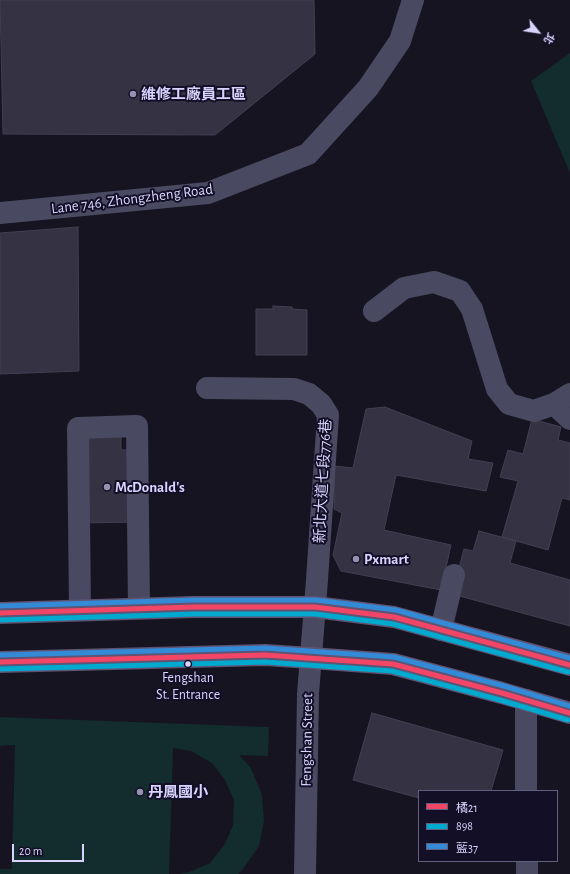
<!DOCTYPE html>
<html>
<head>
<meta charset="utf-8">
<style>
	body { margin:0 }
	#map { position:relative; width:570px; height:874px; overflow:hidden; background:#161421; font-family:"Alegreya Sans","Noto Sans TC",sans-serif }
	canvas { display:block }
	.legend { position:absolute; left:418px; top:790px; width:140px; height:72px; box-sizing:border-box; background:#130f26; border:1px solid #625e7d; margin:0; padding:5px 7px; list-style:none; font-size:12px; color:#d9d4ff }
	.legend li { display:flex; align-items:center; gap:8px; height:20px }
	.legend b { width:20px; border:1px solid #625e7d }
	.north { position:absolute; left:518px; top:12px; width:40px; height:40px; -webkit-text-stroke:3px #130f26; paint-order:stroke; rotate:120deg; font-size:11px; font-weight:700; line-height:16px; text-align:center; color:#d9d4ff }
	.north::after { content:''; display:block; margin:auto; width:14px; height:18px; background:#d9d4ff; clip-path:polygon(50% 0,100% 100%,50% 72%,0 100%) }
	.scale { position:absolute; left:12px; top:844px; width:72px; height:18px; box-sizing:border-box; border:2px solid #d9d4ff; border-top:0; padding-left:5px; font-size:12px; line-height:14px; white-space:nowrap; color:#d9d4ff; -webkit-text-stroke:3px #130f26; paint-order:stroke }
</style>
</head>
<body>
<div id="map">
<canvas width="570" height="874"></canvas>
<ul class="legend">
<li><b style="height:5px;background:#f34667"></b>橘21</li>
<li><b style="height:5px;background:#00a9ce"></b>898</li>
<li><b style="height:5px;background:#338bd7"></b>藍37</li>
</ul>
<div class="north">北</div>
<div class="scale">20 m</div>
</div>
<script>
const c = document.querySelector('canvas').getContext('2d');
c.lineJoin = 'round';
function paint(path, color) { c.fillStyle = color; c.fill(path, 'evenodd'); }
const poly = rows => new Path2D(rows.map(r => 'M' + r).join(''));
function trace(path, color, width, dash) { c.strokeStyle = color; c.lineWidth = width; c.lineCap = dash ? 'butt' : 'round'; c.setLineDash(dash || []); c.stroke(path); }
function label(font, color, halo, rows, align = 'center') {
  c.font = font + ' "Alegreya Sans","Noto Sans TC",sans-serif'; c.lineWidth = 4; c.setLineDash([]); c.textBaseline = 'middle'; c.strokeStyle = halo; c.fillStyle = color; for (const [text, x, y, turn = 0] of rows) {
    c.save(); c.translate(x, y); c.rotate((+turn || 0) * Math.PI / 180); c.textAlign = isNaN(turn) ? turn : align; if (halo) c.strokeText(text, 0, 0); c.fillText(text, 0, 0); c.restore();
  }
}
paint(poly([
	[570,53,570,173,531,81],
	[0,717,269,727,268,756,239,755,251,768,262,795,264,821,259,846,243,869,238,874,179,874,189,872,210,863,225,844,233,825,234,800,225,780,212,763,191,751,173,748,169,874,0,874,0,869,12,869,15,745,0,746]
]), '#132c2d');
const building = poly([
	[0,0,314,0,315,54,215,135,3,134,0,0],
	[78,227,79,371,0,374,0,233,78,227],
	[273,306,292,307,292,309,307,310,307,355,256,355,256,309,273,309,273,306],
	[385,407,472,441,468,459,493,463,486,491,396,475,384,530,451,545,441,590,341,571,333,555,342,513,334,509,334,466,353,468,366,409,385,407],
	[532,419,561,427,558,440,570,443,570,500,562,498,548,550,502,537,518,481,500,477,508,450,523,454,532,419],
	[121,430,121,450,133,450,134,522,82,523,86,431,121,430],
	[479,531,516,541,510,563,570,580,570,626,452,594,464,549,473,551,479,531],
	[372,713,503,750,491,791,419,791,419,798,353,780,372,713]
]);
paint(building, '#343243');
trace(building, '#433f54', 1);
trace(poly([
	[0,213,208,193,308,154,368,88,400,41,413,0],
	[374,311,404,288,434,282,460,291,472,309,497,389,509,404,534,411,554,404,570,394],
	[207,388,294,389,309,394,321,404,328,415,317,580,308,694,305,874],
	[554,404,570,419],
	[80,610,78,428,137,426,139,608],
	[441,630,454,575],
	[526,700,526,791],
	[527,861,527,874]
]), '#4a4962', 22);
trace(poly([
	[0,613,194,607,315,607,394,617,570,665],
	[0,662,265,655,311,658,393,664,502,693,570,713]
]), '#5e5373', 22);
trace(poly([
	[0,613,194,607,315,607,394,617,570,665],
	[0,662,265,655,393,664,502,693,570,713]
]), '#f34667', 5);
trace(poly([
	[0,620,194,614,315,614,393,624,568,672],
	[0,669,265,662,392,671,500,700,568,720]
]), '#00a9ce', 5);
trace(poly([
	[0,606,194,600,316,600,396,610,570,658],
	[0,655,265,648,394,657,504,686,570,706]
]), '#338bd7', 5);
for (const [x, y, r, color] of [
	[133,94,4,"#9591b1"],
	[107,487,4,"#9591b1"],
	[356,559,4,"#9591b1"],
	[188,664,3.5,"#d9d4ff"],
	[140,792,4,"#9591b1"]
]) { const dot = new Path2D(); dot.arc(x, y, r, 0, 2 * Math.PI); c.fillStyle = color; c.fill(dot); trace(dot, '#130f26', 1.5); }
label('14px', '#d9d4ff', '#130f26', [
	["Fengshan",188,678],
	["St. Entrance",188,695]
]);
label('bold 15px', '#d9d4ff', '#130f26', [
	["維修工廠員工區",141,94],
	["McDonald's",115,487],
	["Pxmart",364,559],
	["丹鳳國小",148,792]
], 'left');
label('15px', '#d9d4ff', '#130f26', [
	["Lane 746, Zhongzheng Road",132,199,-7],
	["新北大道七段776巷",323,481,-87],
	["Fengshan Street",307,740,-89]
]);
</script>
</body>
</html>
